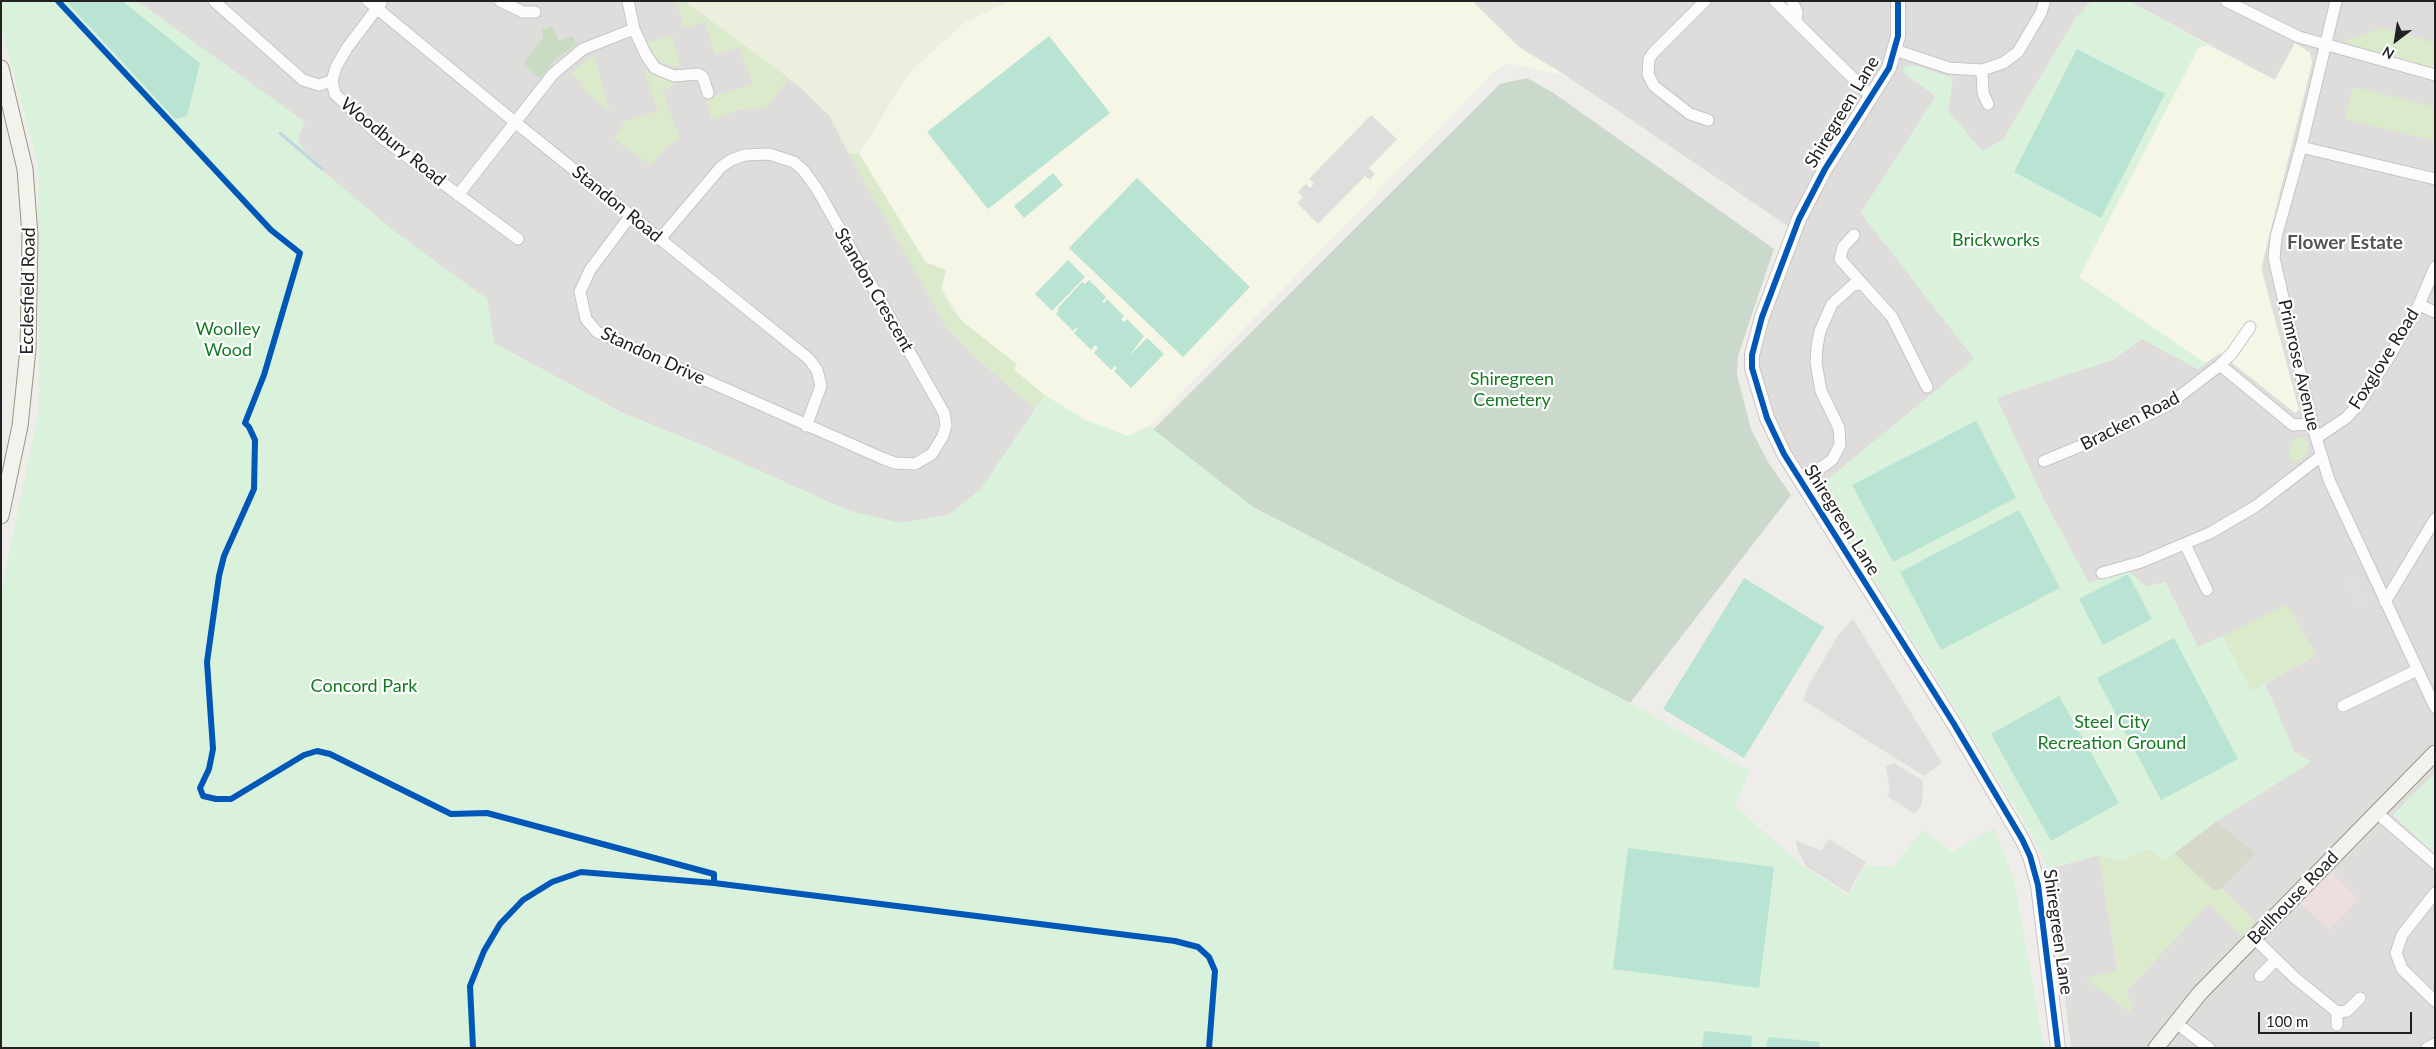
<!DOCTYPE html>
<html>
<head>
<meta charset="utf-8">
<style>
	body { margin:0 }
	#map { position:relative; width:2436px; height:1049px; overflow:hidden; background:#efedea; font-family:Lato,sans-serif }
	canvas { display:block }
	.frame { position:absolute; inset:0; border:2px solid #212121; pointer-events:none }
	.north { position:absolute; left:2371px; top:15px; width:50px; height:50px; -webkit-text-stroke:4px #fff; paint-order:stroke; rotate:211deg; font-size:14px; font-weight:700; line-height:20px; text-align:center; color:#212121 }
	.north::after { content:''; display:block; margin:auto; width:18px; height:22px; background:#212121; clip-path:polygon(50% 0,100% 100%,50% 72%,0 100%) }
	.scale { position:absolute; left:2258px; top:1012px; width:154px; height:22px; box-sizing:border-box; border:2px solid #212121; border-top:0; padding-left:6px; font-size:15px; line-height:18px; white-space:nowrap; color:#212121; -webkit-text-stroke:4px #fff; paint-order:stroke }
</style>
</head>
<body>
<div id="map">
<canvas width="2436" height="1049"></canvas>
<div class="frame"></div>
<div class="north">N</div>
<div class="scale">100 m</div>
</div>
<script>
const c = document.querySelector('canvas').getContext('2d');
c.lineJoin = 'round';
function paint(path, color) { c.fillStyle = color; c.fill(path, 'evenodd'); }
const poly = rows => new Path2D(rows.map(r => 'M' + r).join(''));
function trace(path, color, width, dash) { c.strokeStyle = color; c.lineWidth = width; c.lineCap = dash ? 'butt' : 'round'; c.setLineDash(dash || []); c.stroke(path); }
function label(font, color, halo, rows, align = 'center') {
  c.font = font + ' Lato,sans-serif'; c.lineWidth = 4.5; c.setLineDash([]); c.textBaseline = 'middle'; c.strokeStyle = halo; c.fillStyle = color; for (const [text, x, y, turn = 0] of rows) {
    c.save(); c.translate(x, y); c.rotate((+turn || 0) * Math.PI / 180); c.textAlign = isNaN(turn) ? turn : align; if (halo) c.strokeText(text, 0, 0); c.fillText(text, 0, 0); c.restore();
  }
}
paint(poly([
	[137,1,684,1,801,88,829,115,946,326,971,353,1035,409,981,489,949,515,900,523,849,511,695,442,623,413,494,343,487,299,386,226,294,146,304,122],
	[1472,1,2092,1,2076,18,2003,140,1982,151,1948,111,1953,78,1905,67,1903,72,1936,96,1861,213,1975,359,1810,494,1768,417,1753,357,1798,233,1565,75,1520,48],
	[2129,1,2435,1,2435,773,2393,815,2435,854,2435,1048,2071,1048,2048,869,2099,855,2118,972,2086,978,2133,1007,2126,992,2208,903,2241,936,2254,921,2222,889,2256,853,2217,821,2310,762,2294,752,2265,684,2316,655,2287,605,2198,648,2165,582,2147,587,2126,570,2089,583,2047,506,1996,397,2112,360,2142,339,2198,369,2220,353,2295,412,2299,410,2261,268,2312,63,2310,53,2295,43,2275,80]
]), '#dedddb');
paint(poly([
	[2329,870,2359,899,2329,930,2298,901]
]), '#ecdfdd');
paint(poly([
	[1010,1,1472,1,1520,48,1565,75,1508,63,1495,71,1149,426,1128,436,1085,420,1045,395,1014,370,1016,364,963,322,859,153,911,71,965,22],
	[2295,43,2310,53,2312,63,2261,268,2299,410,2295,413,2220,353,2205,363,2079,277,2199,47,2207,45,2275,80]
]), '#f6f6e7');
paint(poly([
	[2217,821,2256,853,2222,889,2214,891,2174,853]
]), '#d7d7cc');
paint(poly([
	[684,1,1010,1,965,22,911,71,859,153,848,153,829,115,801,88]
]), '#eceede');
paint(poly([
	[676,1,684,1,789,78,767,107,738,110,712,120,706,99,753,84,739,47,715,55,705,22,681,29,683,23],
	[2382,28,2435,43,2435,69,2342,42],
	[672,35,681,68,662,63,653,55,646,43],
	[594,55,610,113,582,88,583,85,571,73],
	[644,70,676,84,662,91,680,138,666,148,651,165,614,139,625,121,658,111],
	[2353,87,2435,107,2435,141,2345,119],
	[848,153,859,153,925,262,946,270,941,290,956,314,963,322,1017,364,1014,370,1045,395,1035,409,971,353,946,326],
	[2298,437,2304,438,2308,443,2307,454,2295,463,2290,458,2289,450,2293,440],
	[2287,605,2316,655,2251,691,2222,636],
	[2149,849,2164,861,2174,853,2214,891,2222,889,2255,921,2241,936,2208,904,2126,992,2133,1007,2129,1012,2085,978,2118,971,2099,855,2119,861]
]), '#daeacb');
paint(poly([
	[552,26,559,41,573,36,576,44,556,59,540,78,523,64,543,38,542,30]
]), '#c9dbc1');
paint(poly([
	[1527,78,1552,92,1774,249,1738,356,1737,375,1751,429,1768,462,1791,495,1630,703,1253,507,1152,431,1500,84]
]), '#cad9cb');
paint(poly([
	[1,1,137,1,305,122,298,139,310,160,394,231,487,299,494,343,622,413,695,442,849,511,900,523,949,515,981,489,1045,395,1085,420,1128,436,1149,426,1253,507,1630,703,1750,771,1735,806,1803,866,1848,895,1866,865,1893,867,1923,830,1952,852,1994,828,2014,880,2044,1048,1,1048,1,593,39,409,38,164,1,27],
	[2092,1,2129,1,2207,45,2199,47,2079,277,2205,363,2198,369,2142,339,2112,360,1996,398,2047,506,2089,583,2126,570,2147,587,2165,582,2198,647,2222,636,2251,691,2265,684,2294,751,2311,762,2214,823,2164,861,2148,849,2119,861,2099,855,2048,869,2036,842,1933,672,1815,490,1974,359,1861,213,1936,96,1903,72,1905,67,1913,65,1953,78,1948,111,1982,151,2003,140,2076,18],
	[2435,773,2435,854,2393,815]
]), '#daf2db');
paint(poly([
	[66,1,122,1,200,63,187,116,175,119],
	[1049,36,1110,113,988,209,927,132],
	[2077,49,2165,94,2101,218,2014,172],
	[1053,173,1063,185,1024,218,1014,206],
	[1137,178,1250,287,1183,357,1069,248],
	[1068,260,1085,277,1052,311,1035,294],
	[1089,280,1106,297,1102,302,1104,303,1107,299,1124,316,1121,320,1124,322,1127,319,1144,336,1129,356,1147,338,1164,354,1131,388,1114,371,1117,368,1115,366,1111,370,1094,353,1098,348,1095,345,1091,350,1074,333,1078,329,1076,328,1073,331,1056,314,1059,310,1057,309,1082,282,1085,284],
	[1976,421,2016,498,1893,562,1852,485],
	[2019,510,2060,588,1941,650,1900,572],
	[2128,574,2152,619,2103,645,2079,599],
	[1744,578,1824,627,1744,758,1663,709],
	[2174,638,2238,759,2161,800,2097,678],
	[2059,696,2119,803,2051,841,1991,734],
	[1628,848,1774,867,1759,988,1613,969],
	[1704,1031,1752,1036,1751,1048,1702,1048],
	[1768,1037,1820,1042,1819,1048,1766,1048]
]), '#b9e3d3');
paint(poly([
	[1371,115,1397,139,1369,168,1375,174,1370,180,1365,176,1318,224,1297,203,1303,197,1298,192,1306,184,1310,188,1312,186,1314,183,1309,179],
	[2357,576,2367,601,2354,606,2344,581],
	[1853,619,1942,763,1924,776,1803,700,1809,685,1838,635],
	[1894,763,1923,781,1922,804,1915,814,1887,796,1890,790,1886,767],
	[1829,839,1866,862,1848,893,1806,866,1798,851,1796,840,1821,851]
]), '#dfdedd');
trace(poly([
	[280,133,322,169]
]), '#c0d7e0', 3);
const minor = poly([
	[214,1,303,80,319,85,332,81],
	[368,1,516,123,809,359,817,370,821,386,806,426],
	[500,1,523,12,535,12],
	[628,1,634,29,646,55,655,68,674,76,698,74,703,77,708,93],
	[1705,1,1653,53,1649,59,1648,74,1654,86,1690,114,1708,120],
	[1775,1,1872,97],
	[1792,1,1797,12,1796,22],
	[2226,1,2299,37,2435,75],
	[2336,1,2301,147,2276,237,2274,258,2312,424,2329,480,2435,707],
	[381,3,347,48,336,67,332,81,335,94,382,138,518,239],
	[1895,50,1949,68,1982,70,2003,63,2018,52,2041,13,2044,3],
	[1982,70,1983,93,1988,104],
	[2301,147,2435,179],
	[458,195,553,74,583,49,634,29],
	[631,215,590,270,580,292,586,319,597,332,884,459,895,463,915,464,932,454,943,436,946,425,944,413,817,189,804,171,794,162,769,154,745,155,731,160,721,167,660,239],
	[1854,235,1843,247,1840,259,1892,317,1927,387],
	[2419,305,2435,312],
	[2220,365,2293,425,2312,424],
	[2316,438,2346,418,2359,404,2391,354,2419,305,2435,267],
	[2044,461,2107,435,2168,405,2220,365,2232,353,2250,327],
	[1800,482,1832,460,1840,445,1839,428,1821,391,1816,363,1817,347,1820,331,1832,304,1853,285,1861,284],
	[2185,544,2207,590],
	[2102,573,2141,562,2210,533,2256,506,2321,456],
	[2385,602,2435,519],
	[2343,706,2417,670],
	[2376,812,2435,863],
	[2435,893,2402,935,2396,953,2402,969,2435,1001],
	[2254,938,2295,978,2337,1012,2347,1011,2360,998],
	[2260,976,2276,960],
	[2175,1022,2209,1048],
	[2337,1025,2337,1012],
	[2427,1048,2435,1044]
]);
const tertiary = poly([
	[1898,1,1898,36,1889,68,1825,169,1799,219,1762,317,1752,355,1752,368,1767,418,1784,454,1954,724,2022,839,2030,856,2038,885,2058,1048]
]);
const secondary = poly([
	[1,68,25,169,30,235,28,349,20,426,1,516],
	[2156,1048,2200,993,2435,753]
]);
trace(minor, '#c6c5c4', 13);
trace(tertiary, '#c6c5c4', 16);
trace(secondary, '#959883', 17);
trace(minor, '#fdfcfc', 11);
trace(tertiary, '#fdfcfc', 14);
trace(secondary, '#f2f3ed', 15);
trace(poly([
	[58,1,271,230,300,253,264,375,245,423,249,427,255,440,254,489,224,556,219,576,207,662,213,749,209,769,200,788,203,796,216,799,231,799,304,755,317,751,330,754,451,814,487,813,714,874,714,883],
	[1898,1,1898,36,1889,68,1825,169,1799,219,1762,317,1752,355,1752,368,1767,418,1784,454,1954,724,2022,839,2030,856,2038,885,2058,1048],
	[473,1048,470,986,484,951,500,924,523,900,552,882,581,872,714,883,1175,941,1198,947,1209,957,1215,971,1209,1048]
]), '#0057b8', 6);
label('18px', '#212121', '#fff', [
	["Shiregreen Lane",1842,112,-59],
	["Woodbury Road",393,142,39],
	["Standon Road",617,204,39],
	["Standon Crescent",874,290,60],
	["Ecclesfield Road",28,291,-89],
	["Standon Drive",653,356,25],
	["Foxglove Road",2384,359,-58],
	["Primrose Avenue",2299,365,77],
	["Bracken Road",2130,421,-27],
	["Shiregreen Lane",1842,520,58],
	["Bellhouse Road",2293,898,-46],
	["Shiregreen Lane",2058,932,82]
]);
label('18px', '#137b22', '#fff', [
	["Brickworks",1996,240],
	["Woolley",228,329],
	["Wood",228,350],
	["Shiregreen",1512,379],
	["Cemetery",1512,400],
	["Concord Park",364,686],
	["Steel City",2112,722],
	["Recreation Ground",2112,743]
]);
label('bold 19px', '#545454', '#fff', [
	["Flower Estate",2345,243]
]);
</script>
</body>
</html>
